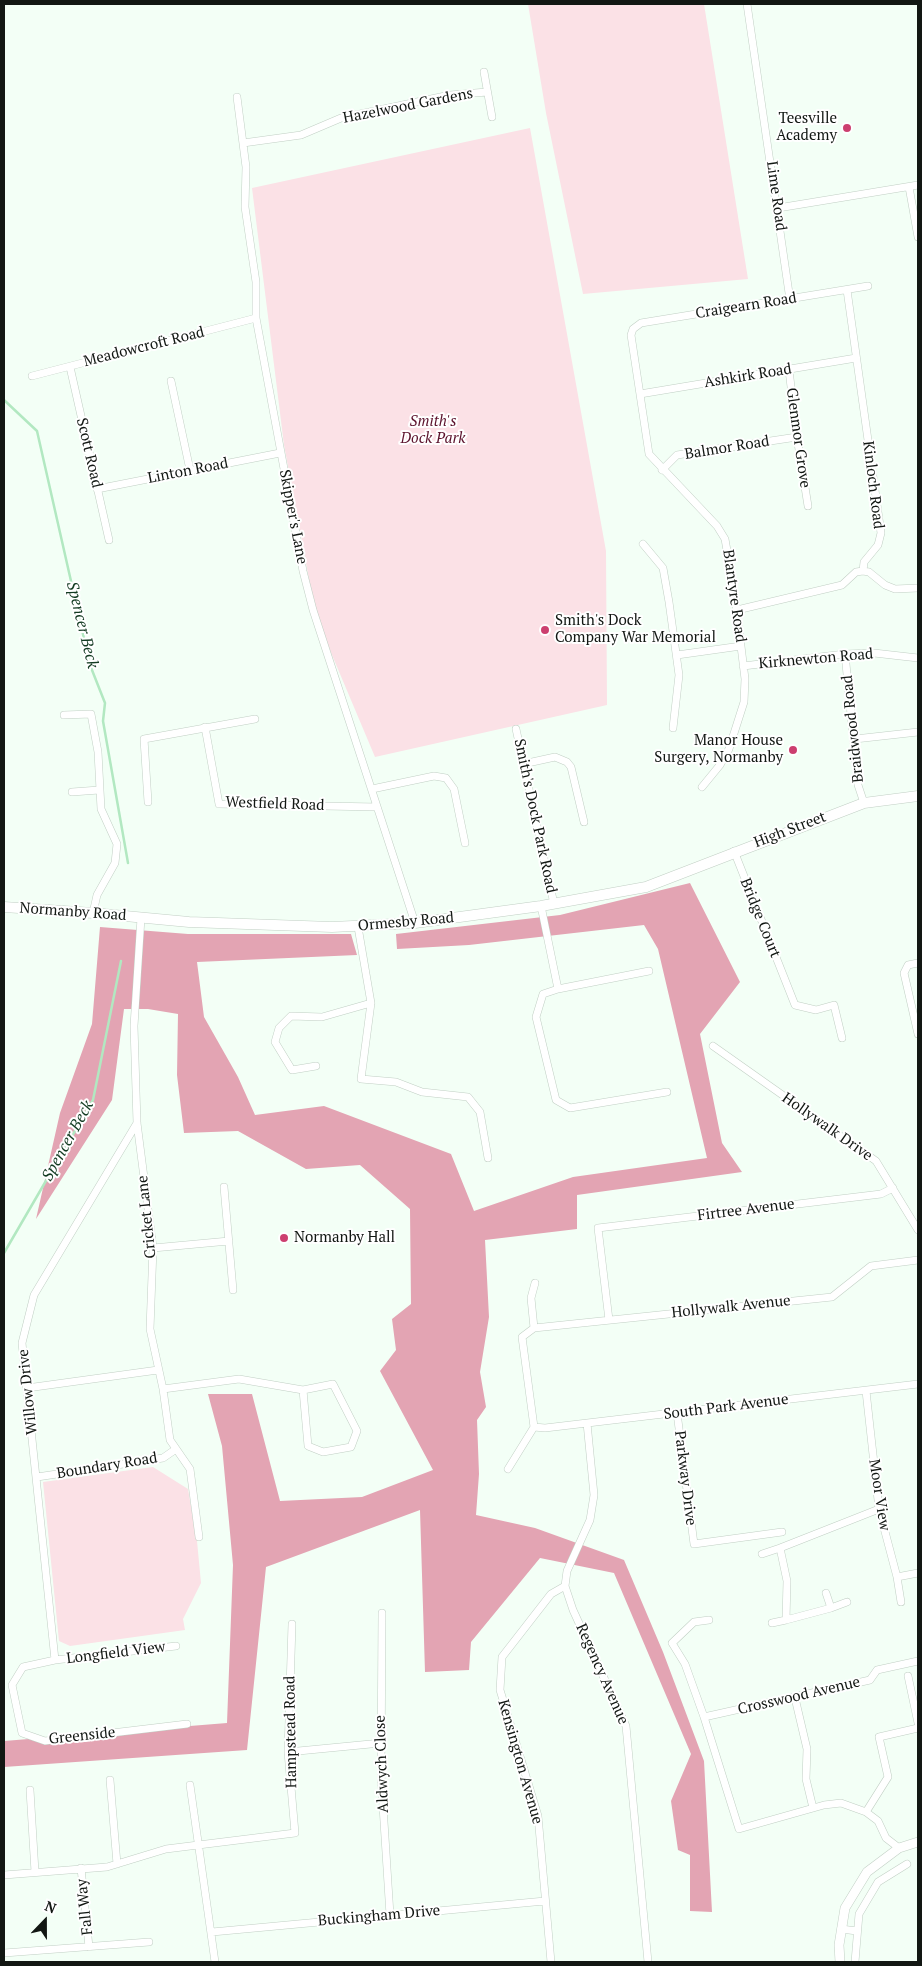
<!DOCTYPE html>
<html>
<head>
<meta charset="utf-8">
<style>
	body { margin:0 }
	#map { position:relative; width:922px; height:1966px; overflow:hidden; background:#f3fff6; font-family:"PT Serif",serif }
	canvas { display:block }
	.frame { position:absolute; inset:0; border:5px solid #121713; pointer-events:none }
	.north { position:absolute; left:20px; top:1896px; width:50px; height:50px; -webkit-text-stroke:4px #fff; paint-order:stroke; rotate:22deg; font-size:14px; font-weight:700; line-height:20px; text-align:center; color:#121713 }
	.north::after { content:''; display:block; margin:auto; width:18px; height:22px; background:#121713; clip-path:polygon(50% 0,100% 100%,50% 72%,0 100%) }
</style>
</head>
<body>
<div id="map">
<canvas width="922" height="1966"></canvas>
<div class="frame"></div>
<div class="north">N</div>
</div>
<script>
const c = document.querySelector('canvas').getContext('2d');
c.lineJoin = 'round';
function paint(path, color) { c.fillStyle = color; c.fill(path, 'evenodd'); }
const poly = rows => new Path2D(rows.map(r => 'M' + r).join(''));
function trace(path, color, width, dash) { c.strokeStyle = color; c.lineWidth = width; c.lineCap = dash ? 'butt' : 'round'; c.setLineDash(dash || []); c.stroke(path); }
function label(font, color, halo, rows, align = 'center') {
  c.font = font + ' "PT Serif",serif'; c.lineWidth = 4; c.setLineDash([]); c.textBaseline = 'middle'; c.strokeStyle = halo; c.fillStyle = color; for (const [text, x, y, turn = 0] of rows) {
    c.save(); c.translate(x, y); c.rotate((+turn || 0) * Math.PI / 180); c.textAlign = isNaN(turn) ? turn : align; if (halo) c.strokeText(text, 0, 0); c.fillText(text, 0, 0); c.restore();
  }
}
paint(poly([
	[528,4,704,4,748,279,583,294,546,113],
	[530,128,606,551,607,705,375,757,316,617,284,445,252,188],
	[153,1467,188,1489,197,1541,201,1583,183,1619,185,1630,70,1646,59,1641,43,1482]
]), '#fbe1e6');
paint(poly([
	[690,883,740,982,700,1034,722,1143,742,1172,577,1195,577,1229,485,1240,489,1317,480,1372,486,1407,477,1420,479,1474,476,1515,535,1528,624,1560,663,1652,704,1761,712,1912,690,1911,690,1855,678,1850,671,1801,691,1754,614,1573,540,1558,471,1642,469,1670,425,1672,420,1510,266,1567,247,1750,4,1767,4,1741,227,1723,233,1565,222,1446,208,1394,252,1394,280,1501,362,1497,433,1470,380,1371,396,1350,392,1319,411,1304,410,1209,360,1165,306,1169,238,1131,184,1133,177,1075,178,1014,148,1009,124,1009,112,1100,36,1219,60,1113,92,1024,100,927,188,934,351,934,357,955,197,962,204,1017,238,1077,255,1115,324,1106,451,1154,474,1211,573,1177,707,1158,658,949,644,925,469,945,397,949,396,934,560,915]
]), '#e3a4b3');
trace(poly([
	[4,400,37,431,90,665,105,703,103,721,128,863],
	[4,1253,93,1100,121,961]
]), '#b2e8c1', 2.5);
const minor = poly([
	[747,4,790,300],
	[484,72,492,117],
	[237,97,246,167,245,207,256,282,256,318,303,571,313,610,415,923],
	[243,143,301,135,341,118,450,95,487,92],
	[909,187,918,237],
	[778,208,918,185],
	[70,367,109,540],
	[789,370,797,437,808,506],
	[32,376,256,318],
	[171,381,190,470],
	[640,394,856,358],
	[662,470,677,455,797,437],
	[97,489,280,453],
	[643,544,663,568,669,602,679,675,673,728],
	[863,571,869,572,885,585,895,589,918,588],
	[737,610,842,585,856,572,863,571,864,562,878,545,881,533,847,290],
	[845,654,858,785,864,803],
	[677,655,741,646],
	[743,666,845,654,874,653,918,658],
	[64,715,91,714,98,752,101,809,117,844,115,863,97,895,93,913],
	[205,727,219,804,377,807],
	[516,729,554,904],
	[855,739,918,732],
	[523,764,555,757,567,762,571,767,584,822],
	[702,787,720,765,729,749,744,702,745,679,735,597,725,539,717,526,649,454,631,335,633,329,641,323,868,286],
	[372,789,434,776,446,778,454,789,465,843],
	[72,792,99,790],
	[148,802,144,739,255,719],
	[734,851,795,1005,816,1010,834,1005,842,1038],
	[541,906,558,989],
	[141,918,134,1026,137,1123,153,1248,150,1329,163,1389,170,1440,190,1469,199,1537],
	[358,927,371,1003,361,1079,396,1082,422,1092,468,1097,480,1112,488,1158],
	[918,963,908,965,904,973,918,1034],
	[649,971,558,989,543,994,536,1017,556,1100,570,1108,667,1092],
	[713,1046,876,1161,918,1230],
	[316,1066,292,1070,275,1042,279,1028,291,1016,322,1017,371,1003],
	[224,1187,233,1290],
	[153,1248,229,1241],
	[609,1320,598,1228,881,1194,893,1188],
	[534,1328,832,1297,871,1266,918,1260],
	[27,1388,158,1370],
	[163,1389,239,1379,303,1390,308,1446,323,1452,351,1447,357,1431,333,1384,303,1390],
	[866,1391,879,1509,897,1577,918,1573],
	[677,1413,694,1544,782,1532],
	[587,1423,594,1495,590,1520,567,1571,565,1586,573,1610,626,1726,648,1962],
	[534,1427,545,1428,918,1384],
	[508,1469,534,1427,522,1337,534,1328,531,1298,535,1283],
	[37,1477,163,1458,176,1449],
	[762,1554,780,1548],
	[897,1577,901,1602],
	[831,1608,847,1602],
	[382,1613,381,1775,390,1915],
	[709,1620,694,1622,672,1643,685,1664,704,1717,739,1829,824,1805,841,1803,866,1812,878,1821,886,1838,899,1848],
	[786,1620,831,1608,826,1593],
	[772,1623,786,1620,787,1581,780,1548,879,1509],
	[176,1646,55,1660,23,1667,12,1685,22,1733,45,1741,187,1724],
	[55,1660,22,1343,34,1295,137,1123],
	[908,1676,918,1723],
	[795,1698,807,1749,806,1779,813,1808],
	[704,1717,870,1680,877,1670,918,1661],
	[288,1752,381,1743],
	[110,1780,117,1864],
	[190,1785,215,1962],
	[30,1790,35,1872],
	[866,1812,888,1777,879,1737,918,1728],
	[81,1868,89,1947],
	[4,1875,107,1867,166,1849,295,1833,288,1752,292,1624],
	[841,1929,857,1931],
	[212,1932,545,1901],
	[4,1953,149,1942],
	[551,1962,538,1816,500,1690,502,1657,551,1594,565,1586],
	[855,1962,859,1914,878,1882,907,1864]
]);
const tertiary = poly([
	[840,1962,839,1945,845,1908,867,1872,899,1848,918,1842]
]);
const secondary = poly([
	[4,907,93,913,189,922,332,927,415,923,541,906,646,887,864,803,918,796]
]);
trace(minor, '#c1cfc4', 8);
trace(tertiary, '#c1cfc4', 10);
trace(secondary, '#c1cfc4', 11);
trace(minor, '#fff', 7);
trace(tertiary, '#fff', 9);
trace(secondary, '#fff', 10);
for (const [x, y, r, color] of [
	[847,128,5,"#cc3f6f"],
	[545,630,5,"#cc3f6f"],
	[793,750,5,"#cc3f6f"],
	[284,1238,5,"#cc3f6f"]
]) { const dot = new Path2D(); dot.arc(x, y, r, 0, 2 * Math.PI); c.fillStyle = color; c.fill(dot); trace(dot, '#fff', 2); }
label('15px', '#121713', '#fff', [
	["Hazelwood Gardens",408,106,-11],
	["Lime Road",776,196,82],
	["Craigearn Road",746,306,-9],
	["Meadowcroft Road",144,347,-14],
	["Ashkirk Road",748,376,-9],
	["Glenmor Grove",798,438,82],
	["Balmor Road",727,448,-9],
	["Scott Road",89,453,77],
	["Linton Road",188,471,-11],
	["Kinloch Road",873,485,83],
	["Skipper's Lane",293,517,79],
	["Blantyre Road",734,596,82],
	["Kirknewton Road",816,659,-5],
	["Braidwood Road",853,729,-96],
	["Westfield Road",275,804,2],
	["Smith's Dock Park Road",535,816,78],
	["High Street",790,830,-21],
	["Normanby Road",73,912,4],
	["Bridge Court",760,918,68],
	["Ormesby Road",406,922,-5],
	["Hollywalk Drive",827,1127,35],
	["Firtree Avenue",746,1210,-7],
	["Cricket Lane",147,1217,-96],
	["Hollywalk Avenue",731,1307,-6],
	["Willow Drive",28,1392,-96],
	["South Park Avenue",726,1407,-7],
	["Boundary Road",107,1466,-9],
	["Parkway Drive",685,1478,83],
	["Moor View",879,1495,81],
	["Longfield View",116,1653,-7],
	["Regency Avenue",602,1674,66],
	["Crosswood Avenue",799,1696,-13],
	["Hampstead Road",291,1732,-91],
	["Greenside",82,1736,-6],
	["Kensington Avenue",520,1762,74],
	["Aldwych Close",382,1764,-92],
	["Fall Way",85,1907,-96],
	["Buckingham Drive",379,1916,-5]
]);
label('15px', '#121713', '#fff', [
	["Teesville",837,119],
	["Academy",837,136],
	["Smith's Dock",555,621,"left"],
	["Company War Memorial",555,638,"left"],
	["Manor House",783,741],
	["Surgery, Normanby",783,758],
	["Normanby Hall",294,1238,"left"]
], 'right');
label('italic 15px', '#5b122c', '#fff', [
	["Smith's",433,422],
	["Dock Park",433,439]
]);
label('italic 16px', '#133b22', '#fff', [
	["Spencer Beck",82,625,76],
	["Spencer Beck",68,1141,-61]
]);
</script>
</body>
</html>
